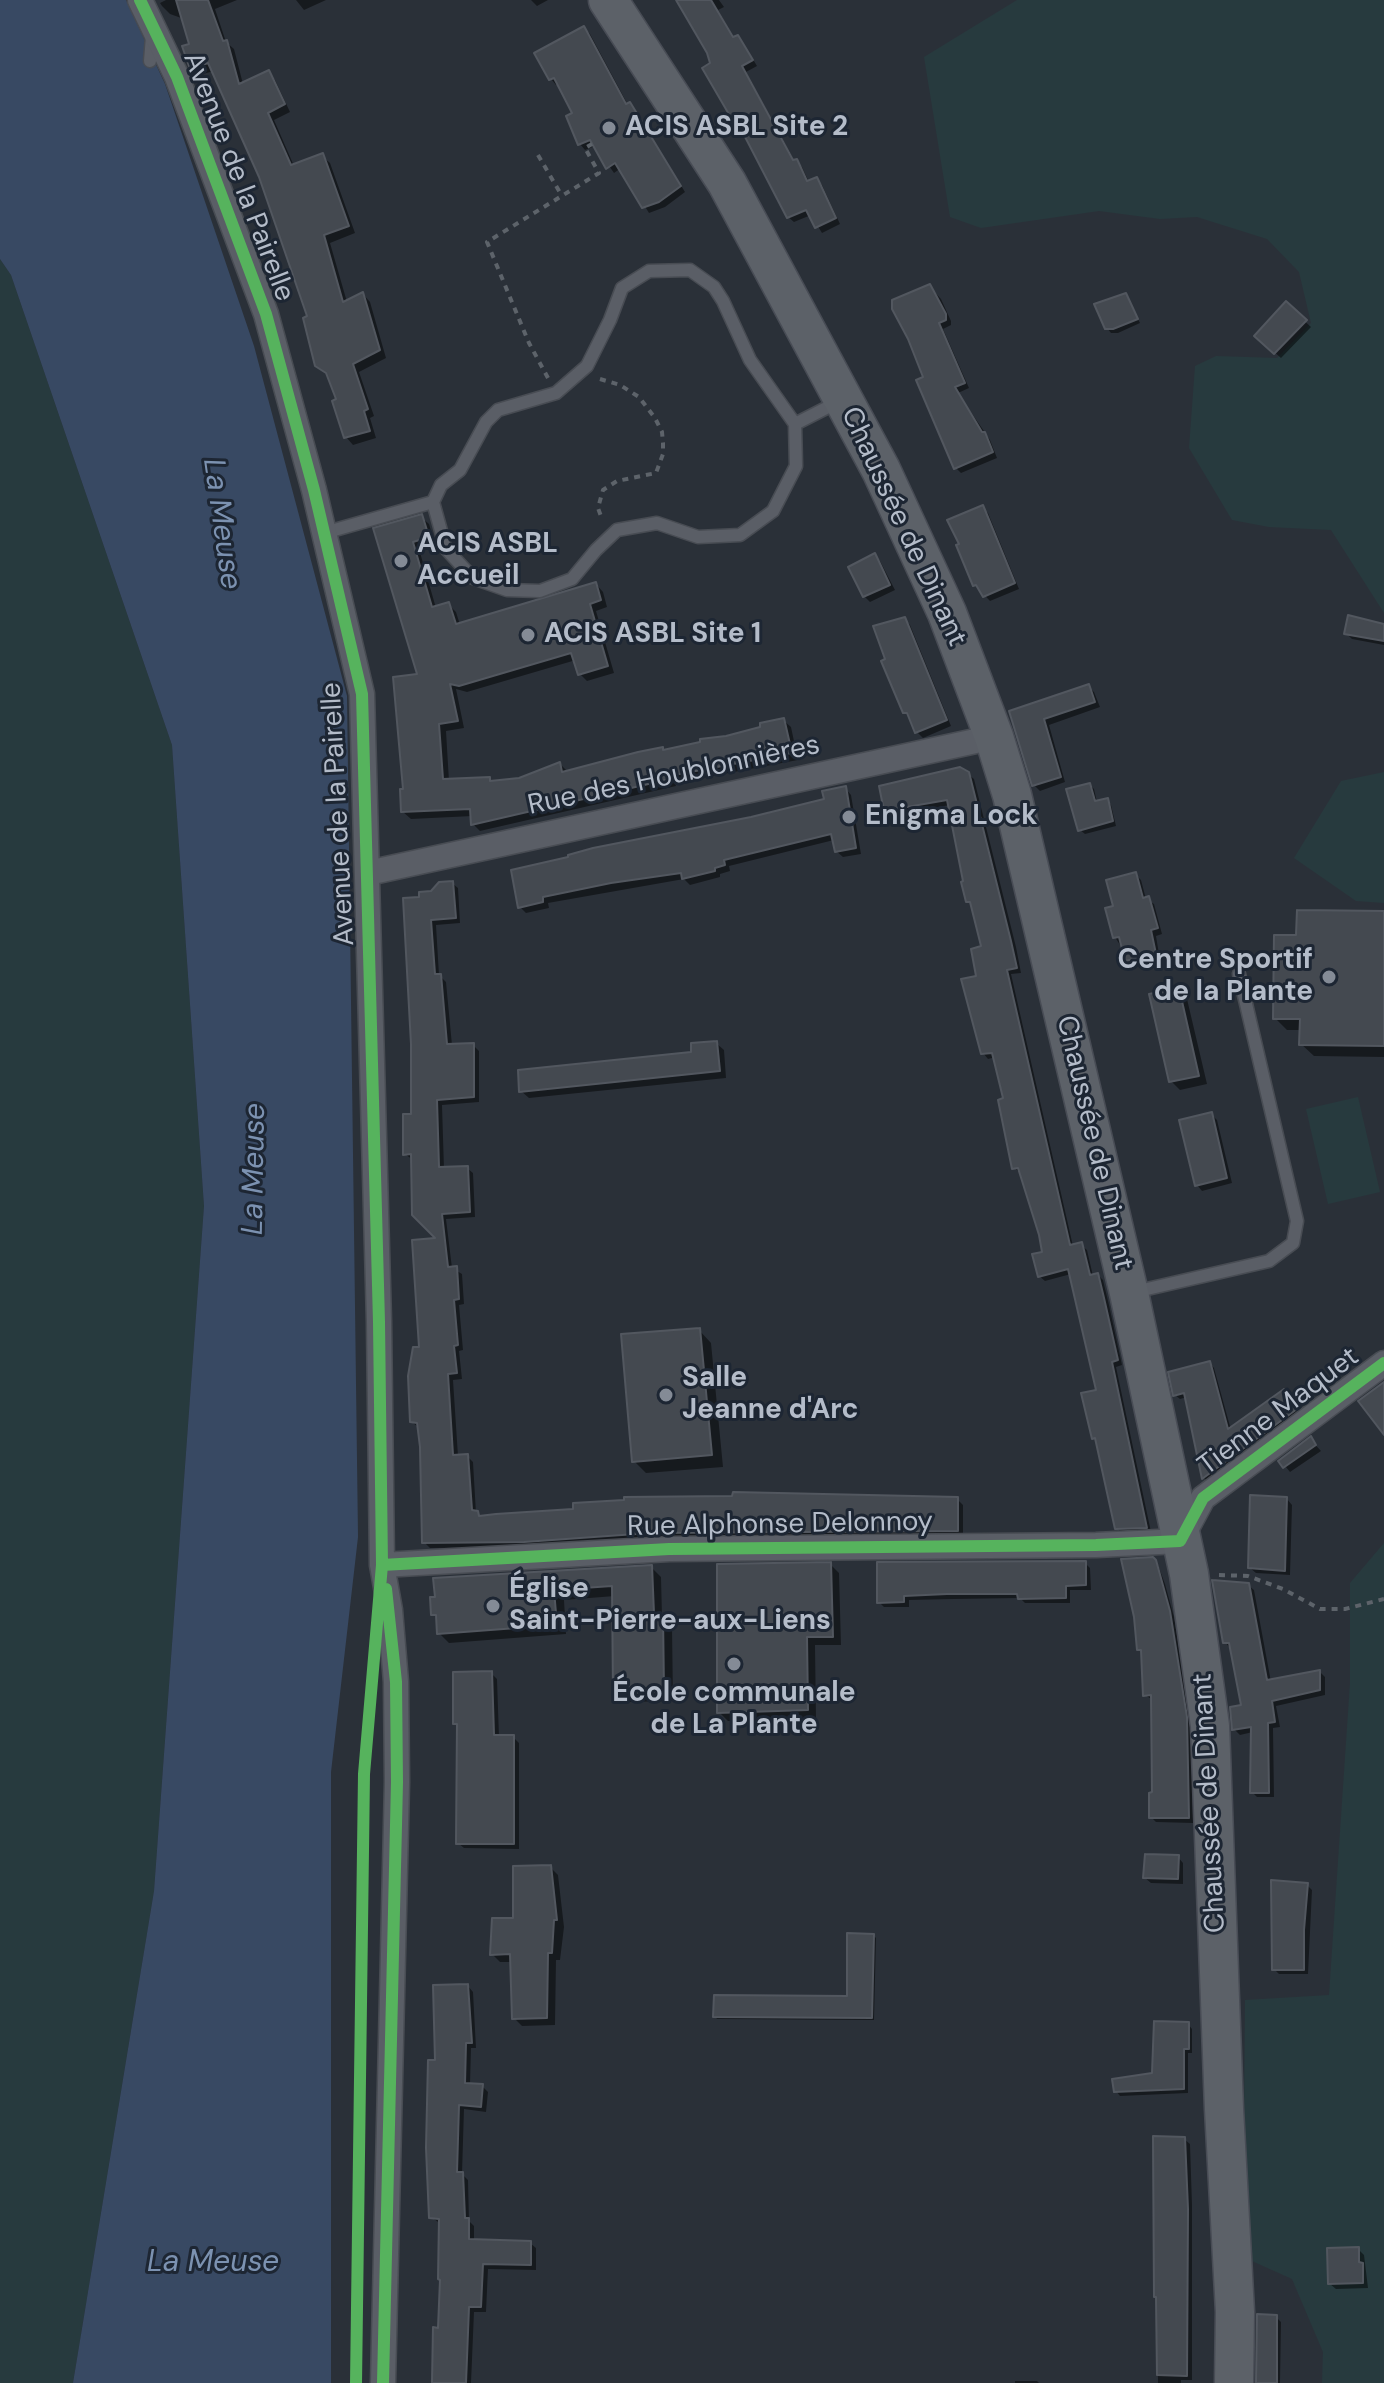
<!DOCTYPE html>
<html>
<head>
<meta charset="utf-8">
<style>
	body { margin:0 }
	canvas { display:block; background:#2a3038 }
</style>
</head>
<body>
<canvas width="1384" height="2383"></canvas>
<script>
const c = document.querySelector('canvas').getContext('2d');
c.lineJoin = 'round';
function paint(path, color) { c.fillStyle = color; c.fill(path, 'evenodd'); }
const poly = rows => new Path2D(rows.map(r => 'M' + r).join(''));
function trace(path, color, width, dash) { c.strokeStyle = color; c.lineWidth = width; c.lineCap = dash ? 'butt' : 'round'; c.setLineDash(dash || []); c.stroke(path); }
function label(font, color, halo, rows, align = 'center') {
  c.font = font + ' "DM Sans",sans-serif'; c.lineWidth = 6; c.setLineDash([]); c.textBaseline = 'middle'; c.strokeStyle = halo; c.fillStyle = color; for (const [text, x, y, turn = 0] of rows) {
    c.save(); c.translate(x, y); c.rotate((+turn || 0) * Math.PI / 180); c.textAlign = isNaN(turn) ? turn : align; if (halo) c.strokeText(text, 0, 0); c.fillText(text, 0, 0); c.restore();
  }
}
paint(poly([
	[1017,0,1384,0,1384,613,1331,530,1269,527,1232,520,1189,448,1195,366,1216,356,1277,358,1311,323,1299,272,1267,239,1197,217,1160,219,1099,211,981,228,950,217,924,57],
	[0,259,11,275,172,745,204,1206,154,1891,73,2383,0,2383],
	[1384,772,1384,903,1356,901,1294,858,1341,781],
	[1358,1097,1380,1192,1328,1204,1306,1109],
	[1384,1543,1384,2383,1322,2383,1323,2352,1292,2279,1243,2257,1245,2000,1329,1995,1350,1683,1350,1583]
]), '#273a3e');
paint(poly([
	[0,0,126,0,165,84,254,346,347,696,358,1537,331,1772,331,2383,73,2383,154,1891,204,1206,172,745,11,275,0,259]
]), '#384963');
paint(poly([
	[166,0,237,0,215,9,226,42,234,49,243,84,268,73,275,80,290,112,274,120,294,166,322,156,330,163,355,233,330,243,347,302,363,294,370,302,386,358,359,372,374,416,370,418,376,438,353,445,346,437,339,401,329,375,317,365,309,317,261,176,214,71,199,75,192,68,192,45,184,19,170,14,162,6,160,3],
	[296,0,326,0,304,10],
	[531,0,548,0,537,6],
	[678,0,719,0,724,7,718,10,735,39,738,37,743,43,757,66,746,72,795,162,802,167,809,182,816,179,822,185,840,224,822,233,811,215,794,222,788,217,749,140,742,134,709,52],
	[584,28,590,34,628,105,635,110,685,192,665,207,649,213,621,168,614,173,595,146,585,150,580,144,569,117,575,114,559,83,556,85,551,79],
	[929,286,941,299,951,321,951,325,943,329,969,388,958,393,990,440,997,458,961,473,956,468,925,378],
	[1126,296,1140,323,1118,333,1111,333,1107,328],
	[1286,304,1311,327,1281,358,1256,336],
	[982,508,988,513,1019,589,990,601,975,585],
	[421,517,429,524,435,544,419,549,436,608,449,605,456,612,460,625,596,584,603,592,607,607,596,611,614,673,587,681,580,674,576,660,467,692,456,689,464,728,446,731,449,781,489,779,493,783,520,780,560,764,568,772,662,749,665,752,726,738,783,720,791,727,798,760,675,783,676,786,480,831,473,824,473,816,411,819,403,812,420,676,376,530],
	[874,555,880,561,895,590,870,602,864,596],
	[905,619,910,625,951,726,923,738,917,732,911,718,905,712,887,660],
	[1384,626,1384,645,1352,639,1346,633],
	[1088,686,1094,692,1100,707,1049,725,1065,782,1040,791,1034,785,1011,712],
	[968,774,974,779,1016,947,1021,973,1011,974,1073,1246,1081,1245,1087,1250,1093,1276,1098,1275,1103,1280,1109,1305,1122,1365,1116,1367,1151,1532,1122,1533,1116,1528,1098,1442,1094,1438,1099,1391,1071,1274,1045,1281,1039,1276,1044,1253,1021,1173,1014,1168,1006,1099,996,1057,988,1059,983,1053,978,977,983,947,973,906,968,901,950,805,891,815,886,810],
	[1090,785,1094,789,1097,802,1107,801,1111,805,1116,826,1085,834,1080,830],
	[845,788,851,795,861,854,843,857,836,851,834,840,729,866,730,871,720,874,720,877,690,885,684,879,548,903,549,908,526,913,520,907,513,871,826,801],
	[1135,874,1141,880,1146,899,1154,904,1162,934,1156,936,1160,960,1133,966,1115,937,1115,907],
	[452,883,458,888,460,923,436,925,439,975,446,982,452,1045,473,1045,479,1051,479,1102,442,1105,444,1169,467,1168,473,1173,475,1217,446,1219,452,1268,462,1274,464,1304,459,1305,463,1350,459,1351,462,1379,453,1380,458,1456,467,1456,473,1462,476,1513,482,1517,957,1499,963,1505,963,1536,531,1547,430,1548,424,1542,422,1447,418,1427,412,1422,421,1349,440,1239,413,1160,405,1154,413,1116,421,899],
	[1384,913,1384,1057,1314,1056,1301,1044,1302,1030,1287,1030,1275,1018,1298,937],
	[1178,990,1187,999,1207,1084,1180,1090,1171,1081],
	[716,1043,724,1050,726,1078,529,1098,521,1091,693,1054],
	[1211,1114,1217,1120,1232,1183,1202,1191,1197,1185],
	[699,1330,711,1343,723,1467,646,1473,634,1461],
	[1210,1363,1214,1368,1231,1430,1288,1396,1300,1414,1208,1482,1204,1478,1187,1397,1180,1399,1175,1395],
	[1310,1439,1321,1451,1290,1472,1281,1461],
	[1287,1499,1292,1505,1290,1575,1256,1573,1250,1568],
	[1153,1559,1158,1565,1165,1584,1174,1617,1191,1723,1193,1823,1156,1822,1151,1817,1154,1794,1153,1700,1145,1695,1143,1653,1139,1649],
	[1085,1563,1090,1568,1091,1590,1070,1590,1070,1603,1025,1603,1020,1598,954,1599,909,1600,909,1607,884,1607,879,1602,879,1564],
	[830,1564,839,1573,841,1645,815,1645,816,1718,728,1721,719,1712],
	[651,1567,661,1577,662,1616,672,1626,673,1701,625,1702,615,1692,615,1596,564,1600,566,1634,449,1643,439,1633,438,1620,433,1614],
	[1248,1585,1254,1590,1271,1682,1320,1672,1325,1677,1325,1695,1276,1706,1280,1727,1273,1728,1274,1797,1257,1797,1252,1792,1253,1732,1240,1735,1234,1729,1243,1707,1230,1648,1225,1642],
	[491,1673,497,1679,499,1737,513,1737,519,1743,519,1849,464,1848,458,1843,459,1728,455,1724],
	[1178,1857,1183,1863,1183,1884,1151,1883,1145,1878],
	[550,1867,558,1875,564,1927,560,1960,556,1960,555,2025,522,2026,514,2018,512,1962,500,1962,492,1954],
	[1307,1885,1312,1890,1308,1974,1279,1974,1274,1969],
	[873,1935,876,1938,874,2020,717,2019,715,2016,849,1998],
	[468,1986,473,1992,476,2048,471,2048,470,2085,482,2086,488,2092,486,2112,464,2109,462,2174,468,2180,469,2221,474,2226,474,2242,530,2243,536,2248,536,2270,488,2269,486,2312,474,2312,471,2383,434,2383,440,2330,441,2224,431,2217,437,2062],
	[1188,2024,1192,2029,1192,2053,1188,2053,1188,2093,1120,2096,1116,2091,1154,2075],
	[1155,2138,1184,2139,1190,2144,1192,2205,1192,2380,1181,2380,1181,2383,1158,2383],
	[1358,2249,1364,2255,1368,2288,1336,2289,1330,2284],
	[1276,2317,1281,2322,1280,2383,1258,2383],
	[1015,2381,1037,2381,1039,2383,1015,2383]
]), '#0007');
const building = poly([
	[176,0,208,0,223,41,227,40,239,84,269,70,285,104,268,113,291,165,323,153,349,226,324,235,343,302,363,292,380,350,353,364,368,409,364,411,370,431,344,438,332,401,336,399,326,373,315,366,303,318,307,316,259,177,208,63,190,69,182,46,189,44,176,0],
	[676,0,711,0,733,37,738,35,753,60,742,66,793,160,797,159,807,181,817,177,836,218,815,228,806,210,787,218,743,133,741,135,702,68,710,63,707,53,676,0],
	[584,26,626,104,630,102,681,186,659,202,642,208,615,163,606,169,590,140,578,145,566,116,572,113,554,78,549,80,534,53,584,26],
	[930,284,946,314,946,320,939,323,965,383,955,387,982,432,985,432,993,452,954,469,916,380,923,377,908,339,892,309,892,300,930,284],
	[1126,293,1138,319,1113,329,1105,329,1094,304,1126,293],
	[1286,301,1307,320,1274,354,1254,336,1286,301],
	[983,505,1015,583,983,597,976,585,973,586,956,545,959,544,947,520,983,505],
	[422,514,429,537,413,542,432,607,449,602,456,624,596,582,601,600,590,604,608,666,578,675,571,653,459,686,450,684,458,721,439,724,443,779,490,777,490,781,519,778,560,762,562,772,638,752,663,747,663,750,700,742,700,739,726,736,760,727,760,723,784,718,792,753,669,776,670,779,471,825,470,809,401,812,400,789,403,789,393,677,417,674,373,528,422,514],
	[875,553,890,585,863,597,848,567,875,553],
	[1348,615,1384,624,1384,641,1344,634,1348,615],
	[905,617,947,720,915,733,907,713,903,713,881,661,885,659,873,626,905,617],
	[1089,684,1095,702,1044,719,1061,777,1032,786,1009,711,1089,684],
	[960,767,969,772,1011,941,1017,968,1007,970,1070,1245,1082,1242,1090,1275,1098,1273,1104,1298,1118,1360,1112,1362,1147,1528,1115,1529,1095,1438,1092,1439,1081,1393,1096,1390,1068,1269,1038,1277,1032,1254,1042,1252,1039,1235,1018,1168,1012,1169,998,1100,1003,1098,992,1053,981,1054,961,979,976,976,971,949,981,946,970,902,966,902,961,882,963,881,947,800,884,811,879,786,960,767],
	[1090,783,1095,801,1108,798,1113,821,1078,831,1066,789,1090,783],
	[846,786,856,848,835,852,831,834,724,860,725,865,715,868,715,871,682,879,681,873,611,883,543,897,543,902,518,908,511,870,568,857,568,855,593,848,751,817,824,799,822,791,846,786],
	[1136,872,1143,898,1149,896,1158,928,1151,930,1156,954,1125,961,1119,937,1113,938,1105,908,1113,906,1106,880,1136,872],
	[453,881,456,918,431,920,435,974,441,974,447,1044,474,1043,474,1097,437,1100,439,1167,468,1166,470,1212,442,1214,448,1267,457,1266,459,1299,454,1300,458,1345,454,1346,457,1373,448,1374,453,1455,468,1454,472,1510,478,1511,479,1516,496,1514,573,1509,573,1503,624,1500,624,1497,732,1496,733,1492,958,1497,958,1531,650,1533,524,1542,422,1543,420,1447,417,1423,410,1422,408,1376,413,1347,419,1347,412,1240,435,1238,412,1215,411,1154,403,1155,403,1114,411,1114,411,1044,403,898,419,897,419,892,431,891,439,882,453,881],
	[1297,910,1384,911,1384,1046,1299,1045,1300,1019,1273,1019,1274,935,1296,935,1297,910],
	[1179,988,1199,1076,1169,1082,1149,994,1179,988],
	[717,1041,720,1071,519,1092,518,1070,691,1052,691,1043,717,1041],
	[1212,1112,1227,1178,1195,1186,1179,1120,1212,1112],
	[700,1328,712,1455,632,1462,621,1334,700,1328],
	[1210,1361,1228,1429,1284,1389,1297,1409,1202,1479,1184,1393,1173,1396,1168,1372,1210,1361],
	[1384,1382,1384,1435,1358,1401,1384,1382],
	[1311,1436,1316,1445,1283,1468,1278,1461,1311,1436],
	[1250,1495,1287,1497,1285,1571,1248,1568,1250,1495],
	[1153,1557,1156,1560,1170,1611,1187,1717,1189,1818,1149,1818,1149,1793,1152,1792,1151,1695,1143,1696,1141,1650,1137,1650,1134,1617,1121,1559,1153,1557],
	[1086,1561,1086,1585,1066,1586,1066,1598,1018,1599,1017,1594,947,1594,904,1596,904,1602,877,1603,877,1562,1086,1561],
	[831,1562,833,1637,807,1637,808,1710,717,1713,717,1564,831,1562],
	[652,1565,654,1614,663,1614,664,1692,613,1693,612,1586,554,1590,557,1625,437,1634,436,1615,431,1615,430,1597,435,1597,433,1578,652,1565],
	[1212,1580,1249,1583,1267,1680,1320,1670,1320,1690,1272,1701,1275,1722,1268,1723,1269,1793,1250,1793,1251,1727,1232,1730,1230,1707,1241,1705,1229,1643,1223,1643,1212,1580],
	[492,1671,494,1735,514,1735,514,1844,456,1844,457,1724,453,1724,453,1672,492,1671],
	[1145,1854,1179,1855,1178,1879,1143,1878,1145,1854],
	[551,1865,557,1920,554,1920,552,1953,548,1953,547,2018,512,2019,510,1954,490,1955,492,1918,513,1918,513,1866,551,1865],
	[1271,1880,1308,1883,1304,1930,1304,1970,1272,1970,1271,1880],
	[847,1933,874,1934,872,2018,713,2017,714,1995,847,1996,847,1933],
	[468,1984,472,2043,466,2043,465,2083,483,2084,481,2107,459,2105,457,2172,463,2172,465,2218,469,2218,469,2239,531,2241,531,2265,483,2264,481,2307,469,2307,466,2383,432,2383,433,2327,438,2328,440,2280,438,2279,439,2219,429,2218,426,2148,428,2060,435,2060,433,1985,468,1984],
	[1154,2021,1189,2022,1189,2049,1184,2049,1184,2089,1114,2092,1112,2079,1152,2073,1154,2021],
	[1153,2136,1185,2137,1188,2209,1187,2376,1157,2375,1156,2297,1154,2297,1153,2136],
	[1359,2247,1359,2262,1363,2263,1363,2283,1328,2284,1327,2248,1359,2247],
	[1257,2314,1277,2315,1277,2383,1256,2383,1257,2314]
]);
paint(building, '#444950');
trace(building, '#52575f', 2);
const lane = poly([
	[150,61,152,36],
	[795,424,838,402],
	[324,533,433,502,441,485,460,470,486,422,498,410,556,393,587,366,610,320,622,288,649,271,690,270,714,287,723,301,750,360,795,424,796,466,773,511,740,535,698,537,657,523,617,530,596,550,572,579,540,591,507,590,473,578,446,549,433,502],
	[1134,1292,1269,1261,1293,1243,1297,1221,1239,974]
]);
const street = poly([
	[140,0,177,77,266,314,314,490,362,694,379,1322,382,1565,390,1610,396,1682,397,1782,383,2383],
	[368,873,994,737],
	[382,1565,669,1549,1096,1545,1180,1541,1203,1498,1384,1363]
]);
const primary = poly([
	[608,0,727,183,881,470,947,613,994,737,1012,795,1129,1293,1189,1574,1210,1726,1224,2109,1235,2312,1234,2383]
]);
trace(lane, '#484c53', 15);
trace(street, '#484c53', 27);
trace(primary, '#484c55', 41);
trace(poly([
	[538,155,562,196],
	[548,378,529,343,487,242,599,173,585,148,592,144],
	[600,379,620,385,639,397,655,418,662,432,663,443,663,454,656,473,617,481,603,490,598,508,602,519],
	[1219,1575,1248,1576,1283,1589,1320,1609,1345,1609,1384,1599]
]), '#5d636a', 4, [6, 6]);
trace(lane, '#5a5e66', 12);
trace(street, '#5a5e66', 24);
trace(primary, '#5c6168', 38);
trace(poly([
	[140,0,177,77,266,314,314,490,362,694,379,1322,382,1565,364,1774,356,2383],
	[382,1565,669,1549,1096,1545,1180,1541,1203,1498,1384,1363],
	[383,2383,397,1782,396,1682,386,1589]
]), '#56b35d', 12);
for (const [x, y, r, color] of [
	[609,128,8,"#848b96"],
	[401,561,8,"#848b96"],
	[528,635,8,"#848b96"],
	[849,817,8,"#848b96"],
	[1329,977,8,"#848b96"],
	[666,1395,8,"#848b96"],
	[493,1606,8,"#848b96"],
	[734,1664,8,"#848b96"]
]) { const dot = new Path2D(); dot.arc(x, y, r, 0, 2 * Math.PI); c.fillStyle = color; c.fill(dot); trace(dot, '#1d2633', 3); }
label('bold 28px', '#b4bcc9', '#1d2633', [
	["ACIS ASBL Site 2",625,128],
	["ACIS ASBL",417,545],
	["Accueil",417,577],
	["ACIS ASBL Site 1",544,635],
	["Enigma Lock",865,817],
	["Centre Sportif",1313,961,"right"],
	["de la Plante",1313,993,"right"],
	["Salle",682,1379],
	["Jeanne d'Arc",682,1411],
	["Église",509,1590],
	["Saint-Pierre-aux-Liens",509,1622],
	["École communale",734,1694,"center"],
	["de La Plante",734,1726,"center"]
], 'left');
label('28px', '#b4bcc9', '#1d2633', [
	["Avenue de la Pairelle",238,177,69],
	["Chaussée de Dinant",903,527,65],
	["Rue des Houblonnières",674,776,-12],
	["Avenue de la Pairelle",339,814,-93],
	["Chaussée de Dinant",1094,1143,77],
	["Tienne Maquet",1279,1412,-37],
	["Rue Alphonse Delonnoy",780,1525,-1],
	["Chaussée de Dinant",1210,1803,-93]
]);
label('italic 30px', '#7c92b1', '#1d2633', [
	["La Meuse",221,524,82],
	["La Meuse",255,1169,-89],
	["La Meuse",213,2263]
]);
</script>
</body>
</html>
